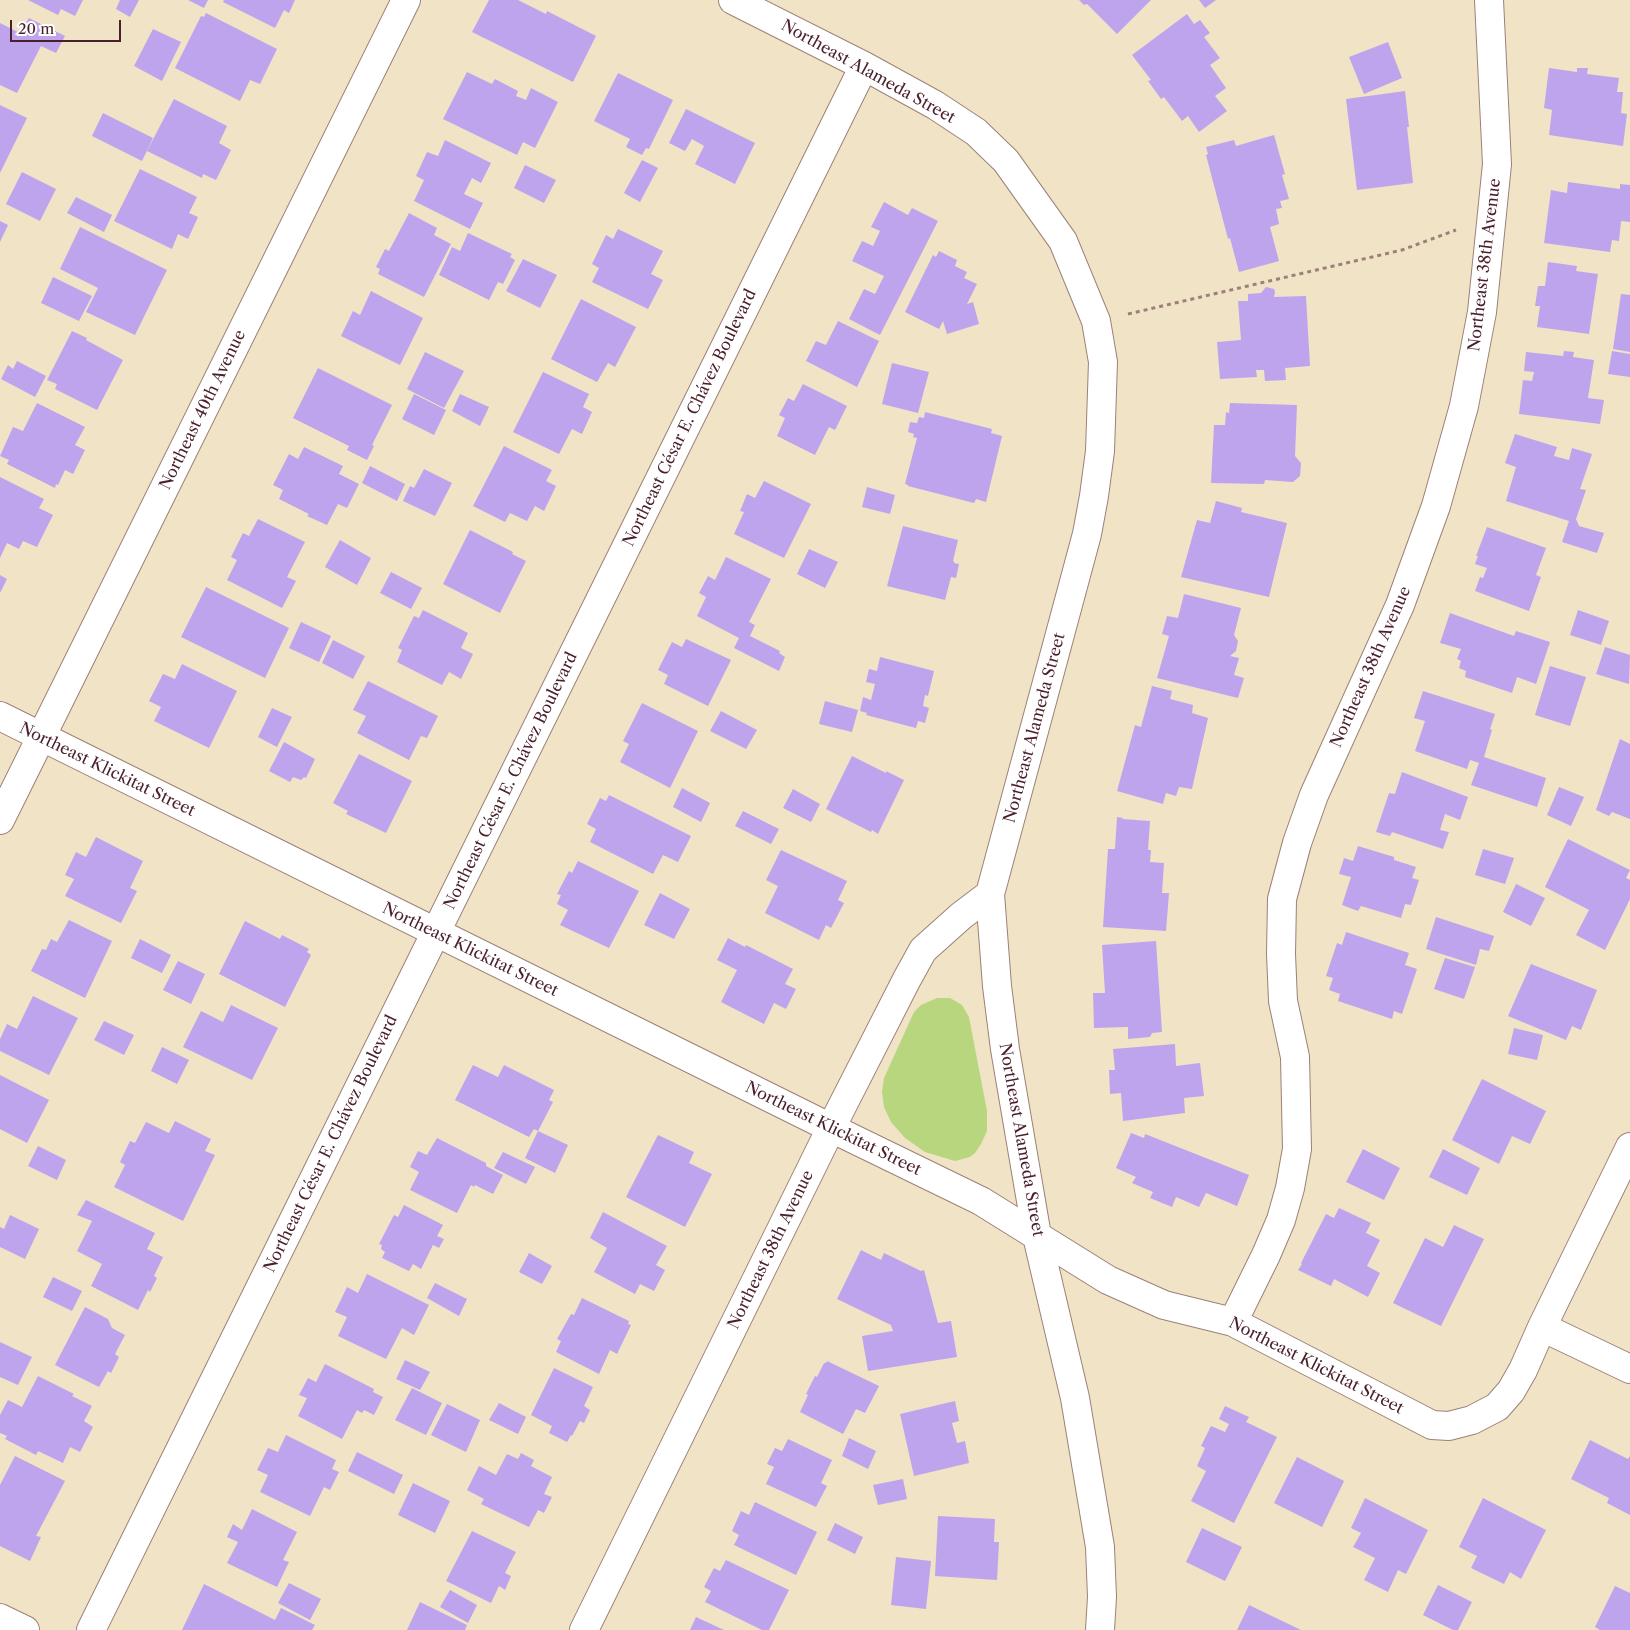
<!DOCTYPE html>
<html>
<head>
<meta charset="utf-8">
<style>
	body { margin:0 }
	#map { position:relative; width:1630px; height:1630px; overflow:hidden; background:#f0e3c6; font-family:"Libre Caslon Text",serif }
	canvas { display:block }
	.scale { position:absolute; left:10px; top:20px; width:111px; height:22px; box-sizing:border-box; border:2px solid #4a1f2b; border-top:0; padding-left:6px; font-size:15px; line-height:18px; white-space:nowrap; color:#4a1f2b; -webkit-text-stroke:4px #fff; paint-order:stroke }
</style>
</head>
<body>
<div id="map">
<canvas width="1630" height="1630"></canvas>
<div class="scale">20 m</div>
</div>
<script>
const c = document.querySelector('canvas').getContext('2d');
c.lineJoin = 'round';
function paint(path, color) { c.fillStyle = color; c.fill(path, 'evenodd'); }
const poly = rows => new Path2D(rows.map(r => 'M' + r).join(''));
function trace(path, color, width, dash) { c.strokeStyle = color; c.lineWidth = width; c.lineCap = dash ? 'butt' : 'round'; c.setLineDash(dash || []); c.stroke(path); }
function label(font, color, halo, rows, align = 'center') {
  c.font = font + ' "Libre Caslon Text",serif'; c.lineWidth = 4.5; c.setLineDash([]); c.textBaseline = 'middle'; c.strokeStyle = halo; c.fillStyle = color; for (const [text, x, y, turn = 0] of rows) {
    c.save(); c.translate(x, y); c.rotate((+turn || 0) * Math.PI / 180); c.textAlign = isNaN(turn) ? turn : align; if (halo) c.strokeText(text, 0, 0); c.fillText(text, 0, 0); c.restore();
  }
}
paint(poly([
	[937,998,950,998,962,1005,969,1017,987,1111,987,1131,981,1144,975,1153,970,1157,955,1161,925,1152,905,1138,891,1122,884,1107,882,1092,884,1078,914,1012,921,1005]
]), '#b8d67d');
paint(poly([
	[28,0,83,0,75,16,61,9,58,15],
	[120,0,139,0,130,17,116,9],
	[188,0,208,0,204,8],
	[224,0,295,0,289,13,284,10,275,28,223,2],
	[489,0,518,0,546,14,547,11,596,36,573,82,472,32],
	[1079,0,1151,0,1117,34,1087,4,1084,5],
	[1199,0,1216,0,1205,8],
	[206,13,277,49,260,84,250,80,240,101,175,68,201,16,204,17],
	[1187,14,1194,24,1200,20,1210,33,1204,37,1220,58,1210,65,1226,88,1215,96,1227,111,1199,132,1188,116,1182,121,1164,97,1161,99,1148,81,1151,80,1132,55],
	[29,18,65,36,56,53,41,46,17,93,0,85,0,23,20,33],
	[153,29,181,42,162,81,134,66],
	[1388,42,1402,78,1364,94,1349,57],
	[1549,68,1577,72,1577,68,1588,68,1587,74,1619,78,1617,92,1623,92,1621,113,1627,114,1623,146,1549,135,1552,110,1544,108],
	[467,72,492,84,495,79,518,91,516,96,526,100,531,88,558,102,535,148,523,142,517,155,443,119],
	[618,73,673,100,649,149,646,148,642,155,626,147,630,139,594,121],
	[1405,91,1409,127,1407,127,1413,183,1357,190,1346,99],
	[174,99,227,126,219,143,231,150,216,180,203,174,202,178,147,151],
	[0,105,27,118,0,173],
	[686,109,755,143,735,184,695,164,704,146,692,139,685,151,669,143],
	[103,113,153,138,142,161,92,136],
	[1274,135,1285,174,1282,175,1289,199,1280,201,1282,208,1276,209,1279,224,1270,227,1279,261,1239,272,1230,238,1228,239,1206,155,1208,154,1206,147,1234,140,1236,146],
	[445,140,491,163,481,183,472,178,464,194,483,203,470,229,414,201,424,180,416,176,427,152,438,156],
	[642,160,658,168,640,202,624,193],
	[525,165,556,180,544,203,514,188],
	[140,169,197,197,189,213,198,217,188,239,178,234,172,249,114,221],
	[22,172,56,189,40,221,6,204],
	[1568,182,1620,189,1620,184,1630,185,1630,222,1621,221,1619,241,1612,240,1610,252,1544,243,1551,190,1567,193],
	[76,197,112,215,104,232,67,213],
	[884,202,908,215,912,208,938,221,880,335,849,319,864,289,875,294,884,276,852,261,862,241,873,246,880,231,871,227],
	[409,213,437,228,434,235,451,244,424,297,378,274,380,269,376,267,385,249,389,251],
	[0,221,8,225,0,242],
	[80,227,167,270,135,335,86,312,98,288,60,269],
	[618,229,663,251,651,274,663,280,648,309,592,282,599,268,592,264,606,235,613,239],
	[468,233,512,254,510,257,515,260,503,284,498,282,489,300,439,275,452,247,460,251],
	[939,251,957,260,955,266,967,272,964,278,977,284,967,304,973,302,979,324,947,334,943,321,939,329,905,312,933,255,936,257],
	[523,259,557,275,540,308,506,291],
	[1548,262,1577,266,1576,271,1598,274,1589,334,1537,327,1540,306,1535,306,1538,286,1545,286],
	[53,277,92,296,79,321,41,303],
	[1266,287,1274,289,1275,292,1274,297,1306,296,1306,297,1310,366,1285,368,1286,380,1265,381,1264,370,1256,370,1257,377,1220,379,1217,342,1241,340,1238,301,1248,301,1248,294,1261,293],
	[371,291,423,318,400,365,341,336,353,311,360,315],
	[1621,294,1630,295,1630,352,1613,349],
	[581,299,636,327,615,367,608,363,597,382,551,359],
	[838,321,879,341,857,387,806,361,816,341,826,345],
	[72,331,87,338,86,340,123,360,97,410,55,389,57,384,47,380],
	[1564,351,1574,352,1573,357,1594,360,1588,398,1604,400,1600,424,1519,414,1523,380,1532,381,1534,372,1524,371,1526,352,1563,356],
	[1612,351,1630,354,1630,377,1608,374],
	[425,352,464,371,444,408,407,389],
	[17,361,46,376,35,397,1,379,8,365,13,369],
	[892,363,929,372,918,413,882,404],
	[318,368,392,405,372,445,374,446,367,460,347,450,349,446,293,418],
	[543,372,589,394,583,407,592,412,582,434,572,429,559,454,513,432],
	[803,384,847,406,835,430,829,427,815,455,777,436,785,418,779,415,788,398,794,401],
	[414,394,446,410,434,435,402,419],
	[460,394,489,407,480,426,452,411],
	[37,403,85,427,75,445,85,450,73,474,65,470,58,485,56,484,55,488,7,464,9,460,0,456,13,427,23,431],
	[1230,403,1297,405,1295,456,1301,463,1300,476,1293,482,1265,480,1264,484,1211,483,1214,425,1225,425,1226,412,1229,413],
	[925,412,992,429,991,433,1002,436,986,502,976,499,974,503,908,486,908,485,905,484,917,438,913,437,914,434,908,432,910,422,917,423,919,417,924,418],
	[1515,434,1557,447,1554,456,1569,460,1572,448,1592,454,1580,489,1586,490,1576,519,1579,526,1604,533,1597,553,1562,542,1569,521,1506,501,1516,467,1505,463],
	[504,446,552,470,546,481,556,486,544,511,535,506,527,521,510,513,505,522,473,506],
	[304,447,343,466,339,474,359,484,347,508,338,504,327,525,307,516,309,514,279,499,283,490,273,485,289,454,298,459],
	[370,466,405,484,397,501,362,483],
	[424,469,452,483,435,516,403,501,410,486,414,488],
	[0,477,44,499,39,508,53,515,37,547,23,541,19,549,7,543,0,558],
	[764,481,811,504,784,558,734,534,744,512,740,511,747,494,755,498],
	[867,487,895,495,890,514,862,507],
	[1216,501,1242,508,1241,512,1287,523,1269,597,1181,577,1197,520,1210,523],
	[258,519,305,542,287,577,296,581,282,608,227,580,237,560,231,557,243,533,249,536],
	[903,526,958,540,953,561,954,561,954,563,959,564,956,578,951,577,945,600,887,586],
	[1487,527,1546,548,1536,575,1541,577,1529,611,1475,591,1480,577,1483,578,1487,568,1475,564,1478,556,1476,556],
	[470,530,513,552,512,554,526,561,500,613,443,584],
	[340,540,371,558,357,585,325,567],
	[809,549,838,562,825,588,797,574],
	[726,557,771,579,749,622,755,625,750,636,780,651,779,653,785,657,779,671,734,648,739,638,697,616,706,597,699,593,708,576,715,580],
	[391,572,422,588,411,609,380,593],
	[0,575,7,579,0,593],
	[206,587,289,628,265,678,181,637],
	[1184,594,1241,608,1234,635,1238,641,1236,651,1230,656,1239,658,1234,675,1244,678,1238,698,1157,678,1169,636,1162,634,1167,616,1178,618],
	[423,610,468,633,461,648,473,654,461,679,449,672,442,685,397,662,402,650,398,648,414,616,419,618],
	[1578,610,1609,621,1601,645,1570,635],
	[1450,613,1514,636,1516,631,1550,642,1536,684,1517,677,1512,693,1465,677,1466,671,1459,668,1461,661,1457,659,1461,649,1440,643],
	[301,622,331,636,319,662,289,648],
	[686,639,731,660,708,706,664,684,668,675,658,670,672,642,682,647],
	[333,640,365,656,353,679,322,663],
	[1605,647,1630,655,1629,684,1596,674],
	[880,657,934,671,928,696,925,695,923,706,929,708,925,723,918,721,916,728,866,715,867,713,860,711,863,697,871,700,875,684,866,682,869,669,877,671],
	[182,664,237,691,209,748,154,721,161,707,149,701,163,674,175,679],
	[1550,666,1586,677,1570,726,1535,715],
	[368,681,438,716,427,738,421,736,409,760,357,733,366,716,353,710],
	[1152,686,1172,691,1170,699,1193,705,1192,713,1208,718,1192,789,1179,787,1176,796,1166,793,1163,804,1117,791,1135,725,1141,727],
	[1423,691,1495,714,1490,729,1492,730,1484,757,1546,778,1537,807,1471,785,1479,763,1470,760,1467,769,1415,751,1425,721,1414,718],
	[825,701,858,710,852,732,819,724],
	[642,703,698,731,670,788,620,762,629,744,623,741],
	[272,708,292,717,277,747,258,737],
	[721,711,757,730,746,749,710,731],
	[1620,739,1630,744,1630,819,1612,812,1609,816,1596,810],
	[284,742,315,759,306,778,304,777,301,780,293,777,290,782,269,771],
	[359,754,412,781,386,833,346,814,348,811,333,803],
	[852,756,886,773,886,771,904,780,878,834,872,830,871,832,826,809],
	[1402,772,1468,797,1460,820,1445,814,1440,830,1449,832,1443,849,1392,832,1390,836,1376,832,1389,793,1395,794],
	[1559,787,1584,797,1571,826,1547,815],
	[682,788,710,803,701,822,673,807],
	[793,789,820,804,811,822,783,808],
	[609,795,691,836,678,862,663,855,653,874,590,842,596,829,587,824,600,798,606,801],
	[743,811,779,829,771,844,735,826],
	[1117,817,1123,818,1122,819,1150,821,1148,850,1151,850,1150,862,1164,863,1162,893,1169,893,1166,931,1103,927,1108,849,1115,849],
	[96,837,143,861,130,888,137,891,121,923,65,896,74,879,65,875,76,852,86,857],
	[1568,839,1630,870,1626,878,1630,880,1630,899,1605,950,1576,935,1589,910,1545,887],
	[1358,846,1394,857,1394,860,1416,867,1412,878,1419,880,1411,905,1405,904,1401,918,1361,906,1358,911,1342,905,1351,877,1339,874,1344,858,1353,861],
	[1483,849,1514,858,1505,884,1475,875],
	[781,850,847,881,838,900,844,903,831,928,826,925,819,940,765,913,778,886,766,880],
	[578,861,639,891,609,948,560,925,568,910,557,904,561,895,557,894,569,871,572,873],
	[1516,884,1545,898,1531,926,1503,912],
	[660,893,690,909,674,939,644,925],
	[1436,917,1494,936,1489,951,1480,949,1476,965,1426,949],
	[69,920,112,941,85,998,31,971,42,949,46,950,51,939,57,942],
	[245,921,280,939,282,935,309,949,307,952,311,955,285,1007,219,974],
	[1346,932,1409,953,1405,965,1417,969,1402,1014,1394,1011,1392,1019,1338,1001,1340,994,1329,990,1333,978,1326,976,1337,943,1342,945],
	[728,938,745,947,746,945,793,969,785,984,796,989,786,1009,774,1003,764,1024,721,1002,737,970,717,960],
	[140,939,171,955,162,973,131,958],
	[1156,941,1162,1032,1152,1033,1150,1037,1128,1039,1128,1027,1094,1028,1093,993,1105,993,1102,945],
	[1445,958,1475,967,1464,999,1434,989],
	[178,961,205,974,191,1004,163,990],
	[1531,964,1597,990,1581,1030,1572,1026,1566,1040,1508,1016],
	[33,996,78,1018,49,1075,0,1051,0,1039,7,1024,17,1029],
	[231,1005,278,1028,252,1080,183,1047,201,1011,223,1022],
	[104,1021,134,1035,124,1055,94,1040],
	[1514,1028,1543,1035,1537,1060,1508,1054],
	[1175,1044,1176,1066,1200,1063,1204,1096,1184,1098,1185,1113,1123,1121,1121,1093,1110,1094,1109,1070,1115,1070,1113,1049],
	[162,1047,189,1060,177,1084,151,1071],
	[473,1065,498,1077,504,1065,554,1090,549,1100,553,1102,538,1131,568,1145,555,1173,525,1158,538,1131,534,1129,529,1137,455,1100],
	[0,1075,49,1100,27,1143,0,1129],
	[1482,1079,1546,1111,1530,1144,1512,1136,1499,1164,1452,1140],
	[175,1121,211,1139,205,1151,215,1155,183,1221,114,1187,125,1165,120,1162,130,1141,135,1143,146,1122,169,1133],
	[1131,1133,1144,1138,1145,1134,1249,1175,1237,1206,1206,1193,1199,1207,1176,1197,1172,1207,1150,1198,1153,1192,1132,1183,1136,1177,1116,1168],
	[658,1135,694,1152,689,1163,712,1174,685,1227,626,1197],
	[437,1138,486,1163,486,1166,503,1175,493,1194,475,1185,474,1187,471,1185,457,1213,410,1190,419,1172,410,1167,418,1151,427,1155],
	[38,1146,66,1160,57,1180,28,1166],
	[1363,1149,1400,1168,1384,1200,1346,1182],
	[1443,1149,1480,1168,1467,1195,1429,1177],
	[503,1152,535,1167,526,1184,494,1168],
	[86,1200,155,1233,147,1249,163,1257,154,1276,157,1278,150,1292,148,1290,138,1310,91,1286,102,1264,77,1251,92,1221,77,1215],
	[404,1205,443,1225,437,1236,444,1239,439,1248,433,1245,421,1269,413,1264,409,1271,382,1258,385,1252,381,1249,382,1245,379,1244,394,1215,398,1217],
	[1339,1208,1371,1223,1366,1233,1380,1240,1367,1266,1380,1273,1368,1297,1334,1279,1331,1286,1298,1270,1302,1264,1301,1263,1326,1214,1334,1218],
	[603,1212,667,1246,656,1265,665,1270,654,1291,640,1284,635,1294,594,1272,607,1248,590,1238],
	[10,1215,39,1229,25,1259,0,1247,0,1227,4,1229],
	[1454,1225,1484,1239,1441,1326,1393,1303,1425,1238,1443,1247],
	[861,1250,881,1260,884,1253,921,1271,924,1270,938,1323,951,1321,957,1357,868,1371,862,1336,893,1331,891,1325,837,1299],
	[529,1253,552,1266,542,1284,519,1272],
	[367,1274,429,1305,414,1335,402,1328,386,1359,338,1336,347,1317,335,1312,347,1287,358,1293],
	[53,1277,82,1291,72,1311,43,1297],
	[435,1283,467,1299,459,1316,427,1298],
	[582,1298,629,1321,628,1324,631,1325,617,1354,610,1350,599,1374,556,1352,561,1341,557,1339,571,1314,574,1315],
	[85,1307,108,1319,112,1328,125,1335,115,1354,119,1357,111,1373,108,1371,99,1387,55,1365],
	[0,1342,32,1357,18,1385,0,1377],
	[405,1360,430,1372,420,1390,396,1379],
	[827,1361,879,1386,865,1413,856,1409,843,1434,800,1412,808,1395,806,1394,815,1376,817,1377,824,1363,826,1363],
	[325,1364,374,1389,373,1392,383,1397,374,1415,364,1410,362,1413,357,1410,342,1439,298,1416,307,1398,299,1395,308,1378,316,1382],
	[554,1368,593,1387,584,1406,590,1410,584,1423,580,1421,572,1436,571,1435,567,1442,549,1433,552,1426,531,1415],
	[38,1376,74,1394,72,1396,92,1406,84,1421,93,1427,80,1452,70,1447,63,1463,38,1451,36,1455,5,1439,7,1436,0,1433,0,1415,8,1400,22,1407],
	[412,1388,442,1403,426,1435,395,1420],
	[955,1401,959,1421,952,1423,957,1443,965,1441,969,1463,914,1476,900,1414],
	[499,1403,526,1417,518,1434,489,1420],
	[447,1404,480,1420,466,1452,431,1435],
	[1225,1406,1249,1417,1246,1422,1277,1437,1234,1523,1191,1501,1206,1471,1197,1466,1205,1448,1201,1446,1211,1426,1225,1432,1229,1424,1219,1419],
	[286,1435,336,1460,332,1469,339,1472,330,1490,324,1487,310,1516,260,1492,268,1475,257,1470,268,1448,278,1452],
	[849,1438,876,1451,868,1469,842,1456],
	[788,1439,832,1460,821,1483,827,1486,816,1507,766,1484,774,1467,767,1464,775,1448,782,1451],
	[1590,1440,1628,1459,1630,1456,1630,1515,1607,1503,1609,1498,1571,1479],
	[357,1452,403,1475,394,1494,348,1471],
	[521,1453,534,1460,531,1466,552,1477,544,1494,552,1497,544,1513,538,1510,529,1527,481,1504,484,1499,467,1490,479,1466,496,1475,507,1454,518,1459],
	[15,1456,65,1481,36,1536,41,1537,30,1561,0,1546,0,1485],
	[1297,1457,1344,1481,1322,1527,1274,1503],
	[903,1479,907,1499,878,1505,873,1485],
	[413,1483,450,1501,435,1533,398,1515],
	[1365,1498,1428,1530,1406,1574,1398,1570,1388,1592,1364,1580,1375,1558,1353,1547,1361,1533,1351,1528],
	[1483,1498,1546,1530,1521,1579,1510,1572,1504,1584,1471,1568,1477,1556,1459,1547],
	[755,1502,817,1532,796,1575,734,1545,739,1535,732,1531,741,1511,749,1515],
	[252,1509,297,1532,283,1560,289,1562,277,1587,227,1563,238,1542,227,1537,233,1524,242,1530],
	[938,1516,995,1519,994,1542,999,1542,997,1580,935,1576],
	[835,1523,863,1537,855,1554,827,1540],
	[1202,1528,1242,1547,1225,1581,1186,1562],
	[472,1531,516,1552,505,1573,511,1576,505,1590,499,1586,491,1603,446,1581],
	[896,1557,931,1561,926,1609,891,1605],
	[726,1560,789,1590,769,1630,762,1630,705,1602,711,1591,704,1587,714,1568,720,1571],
	[289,1583,321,1599,310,1620,278,1603],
	[204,1584,275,1620,281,1608,315,1625,312,1630,182,1630],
	[1438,1585,1472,1602,1458,1630,1453,1630,1423,1615],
	[1615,1586,1630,1593,1630,1630,1600,1630,1595,1627],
	[450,1590,477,1605,468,1623,440,1607],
	[420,1602,467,1625,465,1630,407,1630],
	[1249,1605,1301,1630,1237,1630],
	[696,1617,724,1630,690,1630]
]), '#bea4ed');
const street = poly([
	[733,0,864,66,935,105,976,132,1006,161,1063,241,1096,321,1103,362,1100,451,1094,496,1087,534,990,894,997,986,1005,1049,1037,1236,1075,1398,1100,1547,1102,1597,1100,1630],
	[0,716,831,1128,981,1201,1108,1280,1164,1305,1233,1322,1432,1425,1449,1426,1472,1420,1497,1407,1511,1391,1523,1370,1542,1327,1630,1147],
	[0,820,406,0],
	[1233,1322,1266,1255,1281,1220,1290,1188,1297,1149,1295,1057,1283,1001,1281,954,1282,899,1297,843,1314,795,1400,605,1436,506,1464,406,1482,312,1497,164,1489,0],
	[1542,1327,1630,1369],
	[91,1630,864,66],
	[584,1630,831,1128,907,979,923,950,961,916,990,894]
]);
const secondary = poly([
	[0,1618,25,1630]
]);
trace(street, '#9d8178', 30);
trace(secondary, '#9d8178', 30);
trace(poly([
	[1128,314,1402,250,1456,230]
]), '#9d8178', 3, [4, 4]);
trace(street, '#fff', 28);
trace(secondary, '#fff', 28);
label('16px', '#4a1f2b', '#fff', [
	["Northeast Alameda Street",868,72,29],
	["Northeast 38th Avenue",1485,265,-83],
	["Northeast 40th Avenue",203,410,-64],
	["Northeast César E. Chávez Boulevard",690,418,-64],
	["Northeast 38th Avenue",1371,667,-66],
	["Northeast Alameda Street",1035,728,-75],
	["Northeast Klickitat Street",107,770,26],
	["Northeast César E. Chávez Boulevard",511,781,-64],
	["Northeast Klickitat Street",470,950,26],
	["Northeast Klickitat Street",833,1129,26],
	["Northeast Alameda Street",1021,1140,80],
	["Northeast César E. Chávez Boulevard",331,1144,-64],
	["Northeast 38th Avenue",771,1250,-64],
	["Northeast Klickitat Street",1316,1366,27]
]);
</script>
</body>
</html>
